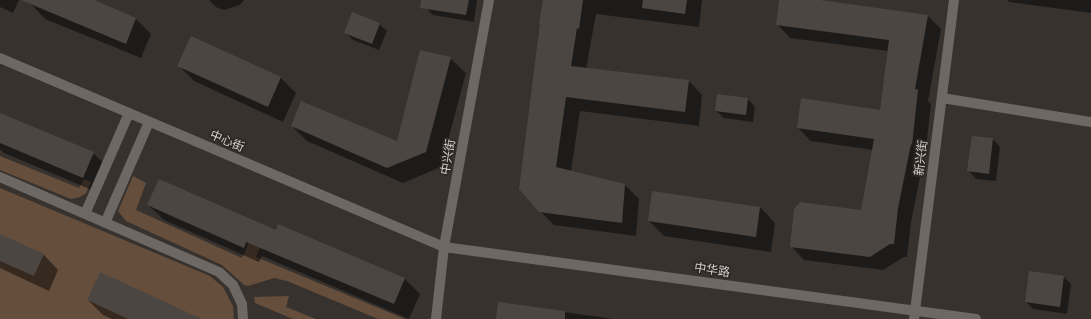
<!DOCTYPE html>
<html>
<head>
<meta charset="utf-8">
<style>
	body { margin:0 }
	canvas { display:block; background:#37322e }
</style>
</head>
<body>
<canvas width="1091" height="319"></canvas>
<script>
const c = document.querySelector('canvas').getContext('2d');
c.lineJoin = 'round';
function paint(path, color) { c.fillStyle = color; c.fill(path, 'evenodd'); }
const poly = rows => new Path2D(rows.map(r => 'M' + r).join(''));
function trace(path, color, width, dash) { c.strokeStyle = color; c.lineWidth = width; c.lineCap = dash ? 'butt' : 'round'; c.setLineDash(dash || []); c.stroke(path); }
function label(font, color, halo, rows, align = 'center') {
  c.font = font + ' Lato,"Noto Sans SC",sans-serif'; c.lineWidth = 3.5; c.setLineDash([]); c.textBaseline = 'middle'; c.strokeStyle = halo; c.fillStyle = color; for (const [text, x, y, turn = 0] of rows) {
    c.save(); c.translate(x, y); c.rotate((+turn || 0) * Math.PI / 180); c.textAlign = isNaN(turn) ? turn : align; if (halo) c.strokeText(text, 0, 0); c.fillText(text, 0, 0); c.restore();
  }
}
paint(poly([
	[0,156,79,188,84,179,91,182,86,193,80,197,71,199,0,170],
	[133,176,146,183,136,210,242,258,255,230,265,235,256,257,405,319,378,319,287,281,274,278,248,286,244,285,222,265,126,221,118,211],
	[0,188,210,276,223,287,233,306,234,319,0,319],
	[289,296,286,307,316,319,293,319,255,303,254,297]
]), '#654e3b');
paint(poly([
	[0,0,19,0,13,13,0,7],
	[31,0,91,0,136,19,151,34,141,58,45,19,30,3],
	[209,0,244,0,240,5,224,10,216,7],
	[427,0,477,0,474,22,433,15,426,8],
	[543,0,702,0,699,27,596,14,586,69,689,81,702,95,699,126,580,111,571,171,625,185,639,199,636,236,554,225,540,211],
	[780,0,813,0,928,16,941,29,928,101,931,104,925,157,924,157,911,222,907,257,904,257,883,270,804,260,791,246,862,211,873,150,811,141,798,128,880,111,888,51,790,38,777,24],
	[1007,0,1091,0,1091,13,1009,2],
	[379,24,387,31,379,50,353,40,345,32],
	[191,37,281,78,296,93,283,122,194,81,178,65],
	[450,58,466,73,441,167,403,183,307,141,292,126,398,142],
	[748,99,755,107,753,122,724,118,716,111],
	[0,114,93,153,109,168,99,193,4,153,0,149],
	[993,139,1000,147,996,181,976,179,969,171],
	[148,205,277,231,279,226,405,279,420,294,409,319,262,256,259,262,164,220],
	[760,207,775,223,771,252,664,236,649,221],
	[0,235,43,254,58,270,49,291,0,268],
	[1064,277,1071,284,1067,314,1033,309,1026,302],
	[88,300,200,319,112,319,103,315],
	[499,303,614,319,497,319]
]), '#0007');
paint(poly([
	[21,0,94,0,136,18,126,44],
	[421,0,469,0,466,15,420,8],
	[543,0,583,0,579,29,577,28,571,66,689,80,685,112,566,97,556,167,625,184,622,223,539,212,519,189,540,24,539,24],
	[643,0,687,0,685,14,642,8],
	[779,0,820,0,928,15,915,89,918,90,912,145,911,144,898,208,894,244,890,244,870,257,790,247,794,209,800,202,861,210,874,139,797,128,801,98,880,110,889,40,776,25],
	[352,12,380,23,372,44,344,33],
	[191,36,281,77,268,107,177,66],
	[420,50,451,57,426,152,387,168,291,126,301,101,397,141],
	[717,94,748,98,746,115,715,111],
	[0,113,94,152,83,178,0,143],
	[972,136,993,138,989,174,967,171],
	[159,179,276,230,278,224,405,278,394,304,246,242,244,248,147,205],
	[652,191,760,207,756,237,648,221],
	[0,234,44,254,34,276,0,261],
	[1029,271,1064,276,1060,307,1025,302],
	[100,272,202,319,128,319,87,300],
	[498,302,565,311,565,319,496,319]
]), '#4c4642');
trace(poly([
	[942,98,1091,122],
	[0,177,219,272,233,285,242,304,243,319],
	[85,214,129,113],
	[105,223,149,122]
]), '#6e6864', 10);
trace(poly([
	[0,58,444,247,976,319],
	[436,319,444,247,489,0],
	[914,319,954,0]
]), '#6e6864', 10);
label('12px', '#d6d2d0', '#2d2824', [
	["中心街",227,141,23],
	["中兴街",448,157,-80],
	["新兴街",921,158,-83],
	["中华路",712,270,8]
]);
</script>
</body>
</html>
